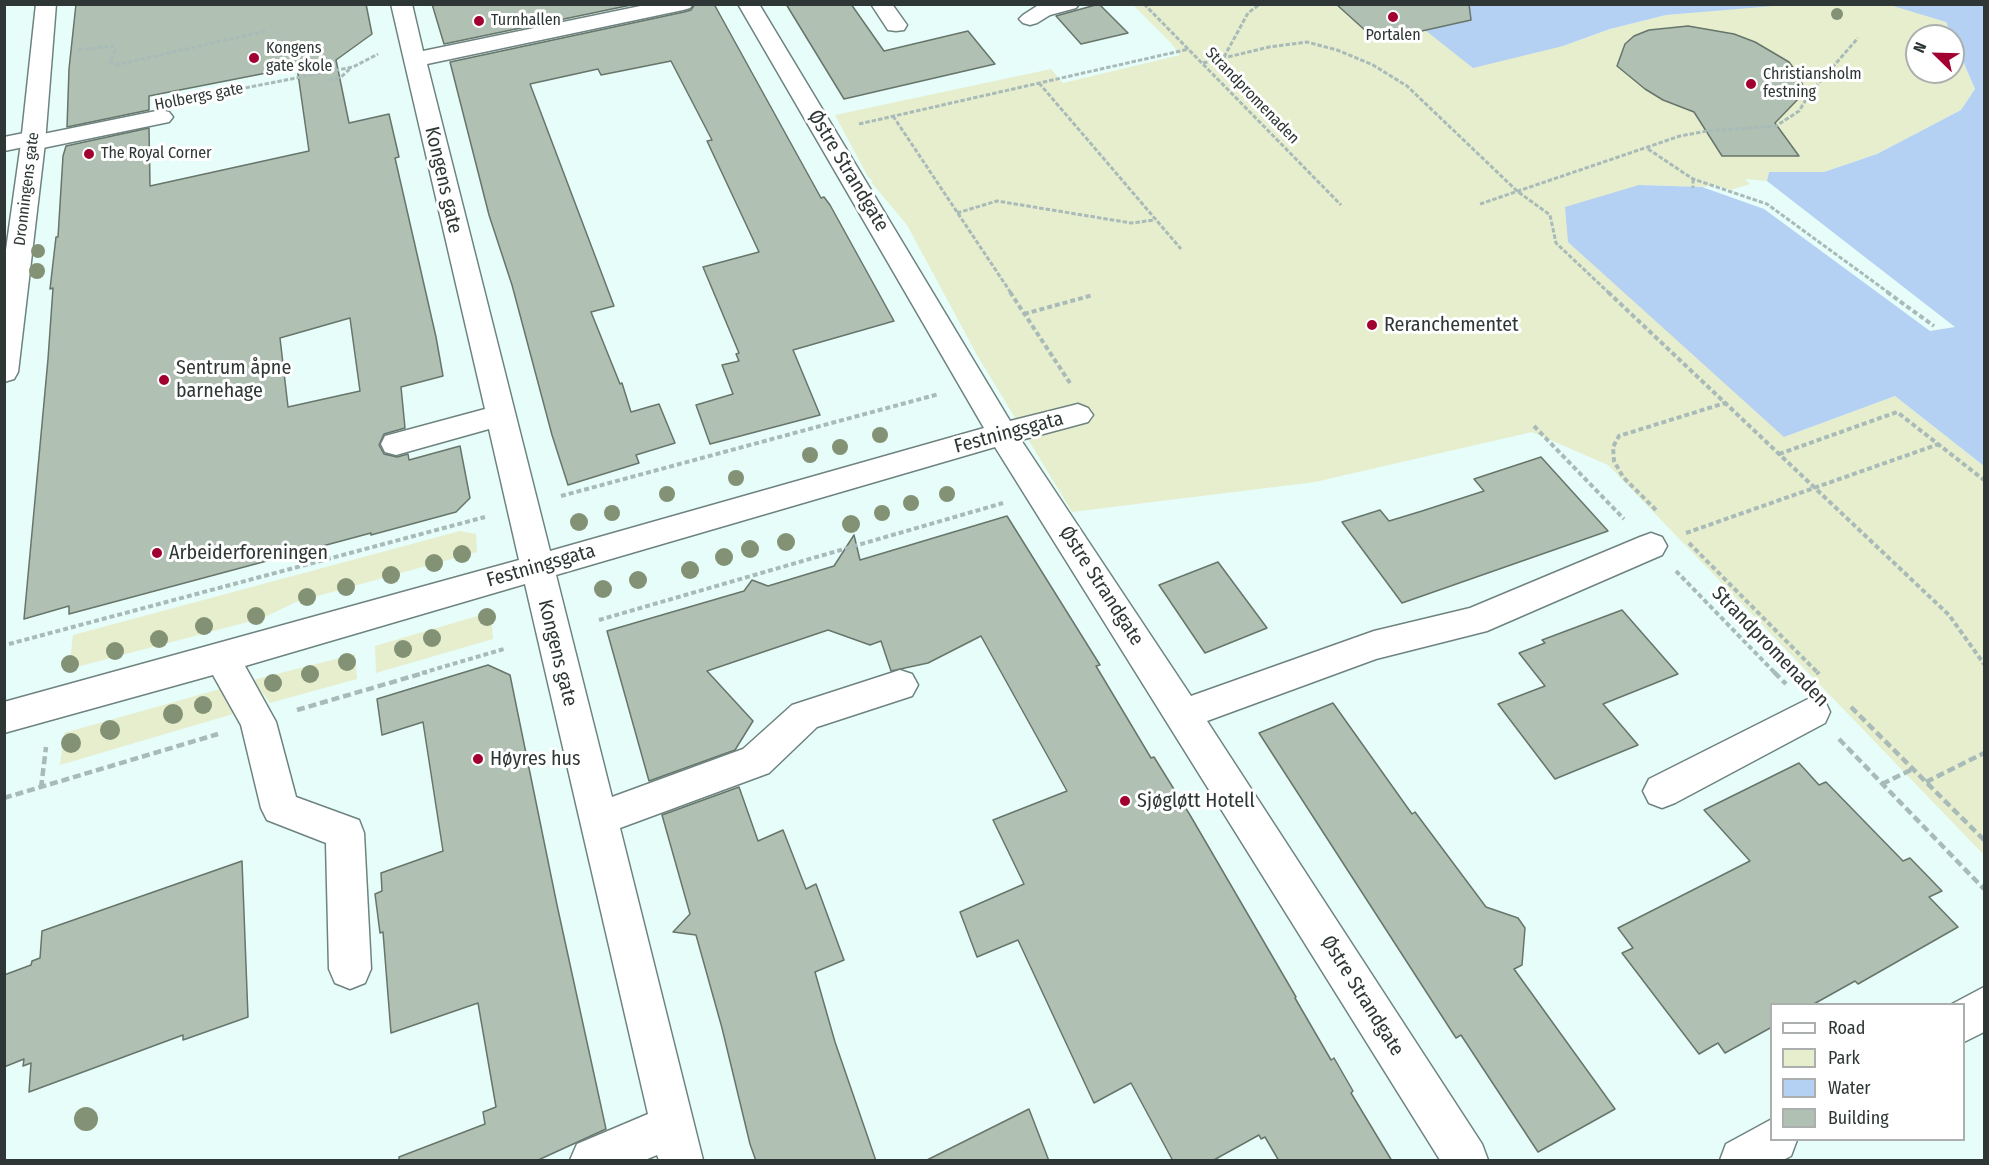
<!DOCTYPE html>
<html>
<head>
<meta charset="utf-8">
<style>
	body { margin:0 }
	#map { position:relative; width:1989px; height:1165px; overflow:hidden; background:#e6fdfa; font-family:"Fira Sans Condensed",sans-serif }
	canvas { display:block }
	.frame { position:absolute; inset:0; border:6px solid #2e3735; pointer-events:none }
	.legend { position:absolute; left:1770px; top:1003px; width:195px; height:138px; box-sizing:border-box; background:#fff; border:2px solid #abafae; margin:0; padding:8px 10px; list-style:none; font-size:18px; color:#2e3735 }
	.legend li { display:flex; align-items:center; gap:12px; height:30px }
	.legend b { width:30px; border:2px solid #abafae }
	.north { position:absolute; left:1905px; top:24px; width:60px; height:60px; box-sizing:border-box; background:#fff; border:2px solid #abafae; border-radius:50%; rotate:293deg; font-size:16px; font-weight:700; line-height:24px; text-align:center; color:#2e3735 }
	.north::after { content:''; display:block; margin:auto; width:21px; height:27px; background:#a10031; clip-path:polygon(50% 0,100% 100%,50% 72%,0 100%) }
</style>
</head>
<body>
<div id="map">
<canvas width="1989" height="1165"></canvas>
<div class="frame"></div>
<ul class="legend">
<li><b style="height:8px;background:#fff"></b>Road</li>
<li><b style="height:16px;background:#e7eece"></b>Park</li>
<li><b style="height:16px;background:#b4d0f2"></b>Water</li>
<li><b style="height:16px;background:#b0c0b3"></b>Building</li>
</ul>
<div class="north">N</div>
</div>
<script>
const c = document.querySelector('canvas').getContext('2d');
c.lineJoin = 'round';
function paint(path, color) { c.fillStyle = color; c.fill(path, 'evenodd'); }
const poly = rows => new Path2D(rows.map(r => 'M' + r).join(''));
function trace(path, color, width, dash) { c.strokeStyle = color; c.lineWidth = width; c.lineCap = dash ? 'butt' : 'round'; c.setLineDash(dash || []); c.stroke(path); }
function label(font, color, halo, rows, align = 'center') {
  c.font = font + ' "Fira Sans Condensed",sans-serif'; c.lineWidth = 6; c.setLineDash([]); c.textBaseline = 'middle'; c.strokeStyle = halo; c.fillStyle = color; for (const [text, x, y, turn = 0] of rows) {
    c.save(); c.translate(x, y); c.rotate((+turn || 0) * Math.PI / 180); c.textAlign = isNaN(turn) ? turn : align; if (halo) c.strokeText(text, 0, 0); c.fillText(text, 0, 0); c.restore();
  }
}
paint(poly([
	[1785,4,1890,4,1946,22,1952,36,1917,36,1917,72,1953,72,1953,39,1975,89,1961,110,1877,154,1824,172,1769,172,1767,181,1745,179,1750,184,1731,190,1714,185,1704,187,1640,185,1784,437,1895,396,1984,466,1984,855,1608,465,1532,432,1315,482,1072,512,977,355,907,225,871,182,873,181,868,177,835,115,1051,69,1063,83,1180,55,1171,43,1133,5,1366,5,1563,46,1610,29,1666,15],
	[460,531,476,534,477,552,296,602,263,618,69,669,73,635],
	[491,612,493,639,376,673,375,646],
	[355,654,357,679,270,703,253,680],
	[220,689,233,714,60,765,64,733]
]), '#e7eece');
paint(poly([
	[1366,5,1785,5,1666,15,1610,29,1563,46,1473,68,1425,30],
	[1890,5,1984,5,1984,466,1895,396,1784,437,1568,242,1565,207,1639,185,1702,187,1764,209,1930,331,1955,327,1767,181,1769,172,1824,172,1877,154,1961,110,1975,89,1946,22]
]), '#b4d0f2');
const building = poly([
	[76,4,366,4,372,34,336,60,349,123,389,114,399,157,395,158,436,337,443,376,401,387,405,428,384,434,379,445,384,454,397,457,408,454,409,460,460,446,470,498,456,512,371,535,371,533,69,614,69,606,24,619,48,359,53,288,50,289,56,237,58,237,63,156,66,146,149,128,150,186,309,151,297,67,149,96,149,110,67,127,69,69,76,4],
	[350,318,360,391,288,407,280,338,350,318],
	[432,4,636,4,444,44,432,4],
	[695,4,714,4,821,198,824,197,830,205,894,321,793,350,820,415,710,444,696,405,733,394,722,365,739,361,736,354,739,353,703,267,759,252,707,141,712,140,671,61,601,75,598,69,530,84,614,306,591,312,620,384,622,383,631,412,659,404,675,443,636,455,639,463,568,485,552,435,512,285,489,215,450,62,684,12,691,10,695,4],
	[786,4,851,4,884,51,968,31,995,64,844,99,786,4],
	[1099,4,1128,33,1081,44,1056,16,1099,4],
	[1336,4,1469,4,1471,20,1377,41,1336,4],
	[1688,26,1734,34,1755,42,1789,62,1798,74,1803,86,1800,97,1775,123,1799,156,1722,156,1694,112,1663,100,1645,89,1617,66,1625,44,1634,36,1649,30,1688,26],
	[1541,457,1608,531,1402,603,1342,522,1380,510,1389,521,1422,511,1484,491,1474,479,1541,457],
	[1007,516,1100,665,1096,666,1151,758,1154,757,1190,815,1296,997,1295,998,1331,1060,1334,1058,1353,1091,1351,1093,1392,1161,1279,1161,1265,1137,1261,1139,1259,1135,1212,1161,1173,1161,1131,1083,1094,1103,1018,940,977,957,960,912,1024,884,993,820,1067,791,981,636,928,663,891,671,881,641,870,645,828,630,707,671,753,721,735,750,649,781,607,631,744,591,752,580,768,586,834,566,854,535,860,560,1007,516],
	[1218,562,1267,628,1205,653,1159,585,1218,562],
	[1622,610,1678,674,1603,704,1638,745,1555,779,1498,704,1545,686,1519,653,1545,643,1542,640,1622,610],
	[488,665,510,675,557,905,606,1129,536,1161,399,1161,399,1157,485,1124,483,1112,496,1107,478,1003,391,1033,383,932,380,933,375,894,382,891,381,873,443,851,423,722,382,735,377,699,488,665],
	[1333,703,1412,814,1415,812,1486,907,1518,918,1525,928,1522,965,1514,969,1615,1109,1538,1152,1461,1035,1456,1038,1259,733,1333,703],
	[1799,763,1819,785,1826,782,1903,861,1910,858,1942,891,1929,897,1958,927,1858,984,1855,981,1812,1005,1772,1005,1772,1027,1725,1053,1718,1043,1699,1054,1622,953,1633,948,1618,928,1750,861,1704,810,1799,763],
	[739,787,758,841,783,830,806,889,816,884,844,960,815,972,835,1042,876,1161,756,1161,750,1144,722,1028,696,935,673,932,690,914,662,815,739,787],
	[242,861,248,1017,183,1040,183,1035,29,1092,31,1063,23,1066,24,1059,4,1067,4,975,31,965,32,961,40,958,42,931,242,861],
	[1029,1109,1049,1161,925,1161,1029,1109]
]);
paint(building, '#b0c0b3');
trace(building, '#67756a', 1.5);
const minor = poly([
	[391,4,412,4,423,51,650,4,693,4,690,8,683,10,427,64,550,551,984,428,738,4,759,4,1010,421,1078,404,1088,408,1093,415,1088,422,1021,440,1191,696,1374,631,1470,608,1640,537,1651,533,1662,537,1667,546,1662,555,1487,631,1376,659,1207,721,1482,1144,1488,1160,1440,1160,995,447,556,575,612,797,743,749,792,705,900,670,912,674,918,685,912,696,817,727,769,773,620,828,703,1160,659,1160,657,1155,645,1160,570,1160,577,1144,648,1114,525,584,245,666,276,722,296,797,359,820,364,833,371,969,365,983,350,989,335,983,329,969,326,843,267,820,261,808,241,725,213,675,4,733,4,702,519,560,489,429,396,455,385,452,381,444,385,436,485,409,391,4],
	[871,4,892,4,907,25,904,30,896,31,888,30,871,4],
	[1040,4,1079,4,1076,8,1050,15,1037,23,1030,25,1023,23,1019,19,1023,15,1040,4],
	[161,110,169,112,173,117,169,122,33,150,24,147,4,151,4,137,34,131,43,134,161,110],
	[1812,697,1825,701,1830,712,1825,723,1675,803,1662,808,1649,803,1643,791,1649,779,1812,697],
	[1984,987,1984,1032,1964,1042,1964,1004,1952,1004,1984,987],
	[1772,1119,1772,1140,1797,1140,1791,1156,1783,1160,1720,1160,1726,1144,1772,1119]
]);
const major = poly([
	[36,4,56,4,45,143,18,372,14,379,4,382,4,264,21,143,36,4]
]);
trace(minor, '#6e837f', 3);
trace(major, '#6e837f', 3);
trace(poly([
	[1144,4,1341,205],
	[78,50,113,46,115,50,110,62,116,65,266,31],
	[1224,57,1248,13,1260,4],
	[1203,63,1269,47,1307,42,1337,50,1373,65,1407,86,1517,191,1550,215,1556,243,1609,293],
	[329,80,341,77,351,68],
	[1039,83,1181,249],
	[188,99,353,67,378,54],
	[893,116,1011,293],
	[859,124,1189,49],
	[1648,149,1693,179,1767,204,1889,293],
	[1693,179,1693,188],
	[1480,204,1680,136,1707,131,1776,126,1799,111,1810,93,1858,38],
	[957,213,997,201,1131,223,1155,220]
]), '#a9bbb8', 3, [4.5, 2]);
trace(poly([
	[1010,292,1070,383],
	[1608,292,1949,615,1984,664],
	[1887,292,1934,326],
	[1024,314,1093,295],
	[1534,426,1624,519],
	[1779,454,1897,412,1984,480],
	[561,496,939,394],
	[1656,510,1623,477,1614,461,1613,447,1619,436,1725,403],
	[1686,533,1939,444],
	[1689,543,1818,673],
	[1676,571,1775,673],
	[599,620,1003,503],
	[9,644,485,517],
	[422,673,504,649]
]), '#a9bbb8', 4, [5, 3]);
trace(poly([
	[1774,672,1786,684],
	[1817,672,1819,674],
	[1851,707,1984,840],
	[297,710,427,672],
	[1839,739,1984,889],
	[1926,782,1984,753],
	[1882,784,1913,769],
	[41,788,46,747],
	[4,798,218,734]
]), '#a9bbb8', 4.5, [8, 4]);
paint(minor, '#fff');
paint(major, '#fff');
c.fillStyle = '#839175';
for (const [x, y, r] of [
	[1837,14,6],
	[38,251,7],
	[37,271,8],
	[880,435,8],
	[840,447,8],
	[810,455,8],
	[736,478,8],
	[667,494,8],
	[947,494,8],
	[911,503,8],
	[612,513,8],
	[882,513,8],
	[579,522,9],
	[851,524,9],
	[786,542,9],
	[750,549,9],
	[462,554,9],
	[724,557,9],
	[434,563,9],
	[690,570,9],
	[391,575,9],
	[638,580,9],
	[346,587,9],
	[603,589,9],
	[307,597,9],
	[256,616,9],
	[487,617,9],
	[204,626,9],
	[432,638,9],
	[159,639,9],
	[403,649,9],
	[115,651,9],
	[347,662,9],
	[70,664,9],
	[310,674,9],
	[273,683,9],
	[203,705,9],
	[173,714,10],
	[110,730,10],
	[71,743,10],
	[86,1119,12]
]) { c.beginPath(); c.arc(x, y, r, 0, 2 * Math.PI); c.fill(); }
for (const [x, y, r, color] of [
	[1393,17,6,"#a10031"],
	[479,21,6,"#a10031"],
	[254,58,6,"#a10031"],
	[1751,84,6,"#a10031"],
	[89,154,6,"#a10031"],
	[1372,325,6,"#a10031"],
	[164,380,6,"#a10031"],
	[157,553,6,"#a10031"],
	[478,759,6,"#a10031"],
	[1125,801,6,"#a10031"]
]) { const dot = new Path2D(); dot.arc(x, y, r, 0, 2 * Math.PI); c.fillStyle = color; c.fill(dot); trace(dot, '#fff', 2); }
label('16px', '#2e3735', '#fff', [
	["Turnhallen",491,21],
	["Portalen",1393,36,"center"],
	["Kongens",266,49],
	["gate skole",266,67],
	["Christiansholm",1763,75],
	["festning",1763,93],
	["The Royal Corner",101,154]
], 'left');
label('16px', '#2e3735', '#fff', [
	["Strandpromenaden",1252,96,46],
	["Holbergs gate",199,97,-11],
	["Dronningens gate",27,189,-83]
]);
label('20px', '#2e3735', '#fff', [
	["Østre Strandgate",848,171,59],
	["Kongens gate",443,180,77],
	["Festningsgata",1009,433,-15],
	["Festningsgata",541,566,-16],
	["Østre Strandgate",1101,586,57],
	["Strandpromenaden",1770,647,46],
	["Kongens gate",557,653,76],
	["Østre Strandgate",1362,996,58]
]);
label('20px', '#2e3735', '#fff', [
	["Reranchementet",1384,325],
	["Sentrum åpne",176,368],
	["barnehage",176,391],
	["Arbeiderforeningen",169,553],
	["Høyres hus",490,759],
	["Sjøgløtt Hotell",1137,801]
], 'left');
</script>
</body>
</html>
